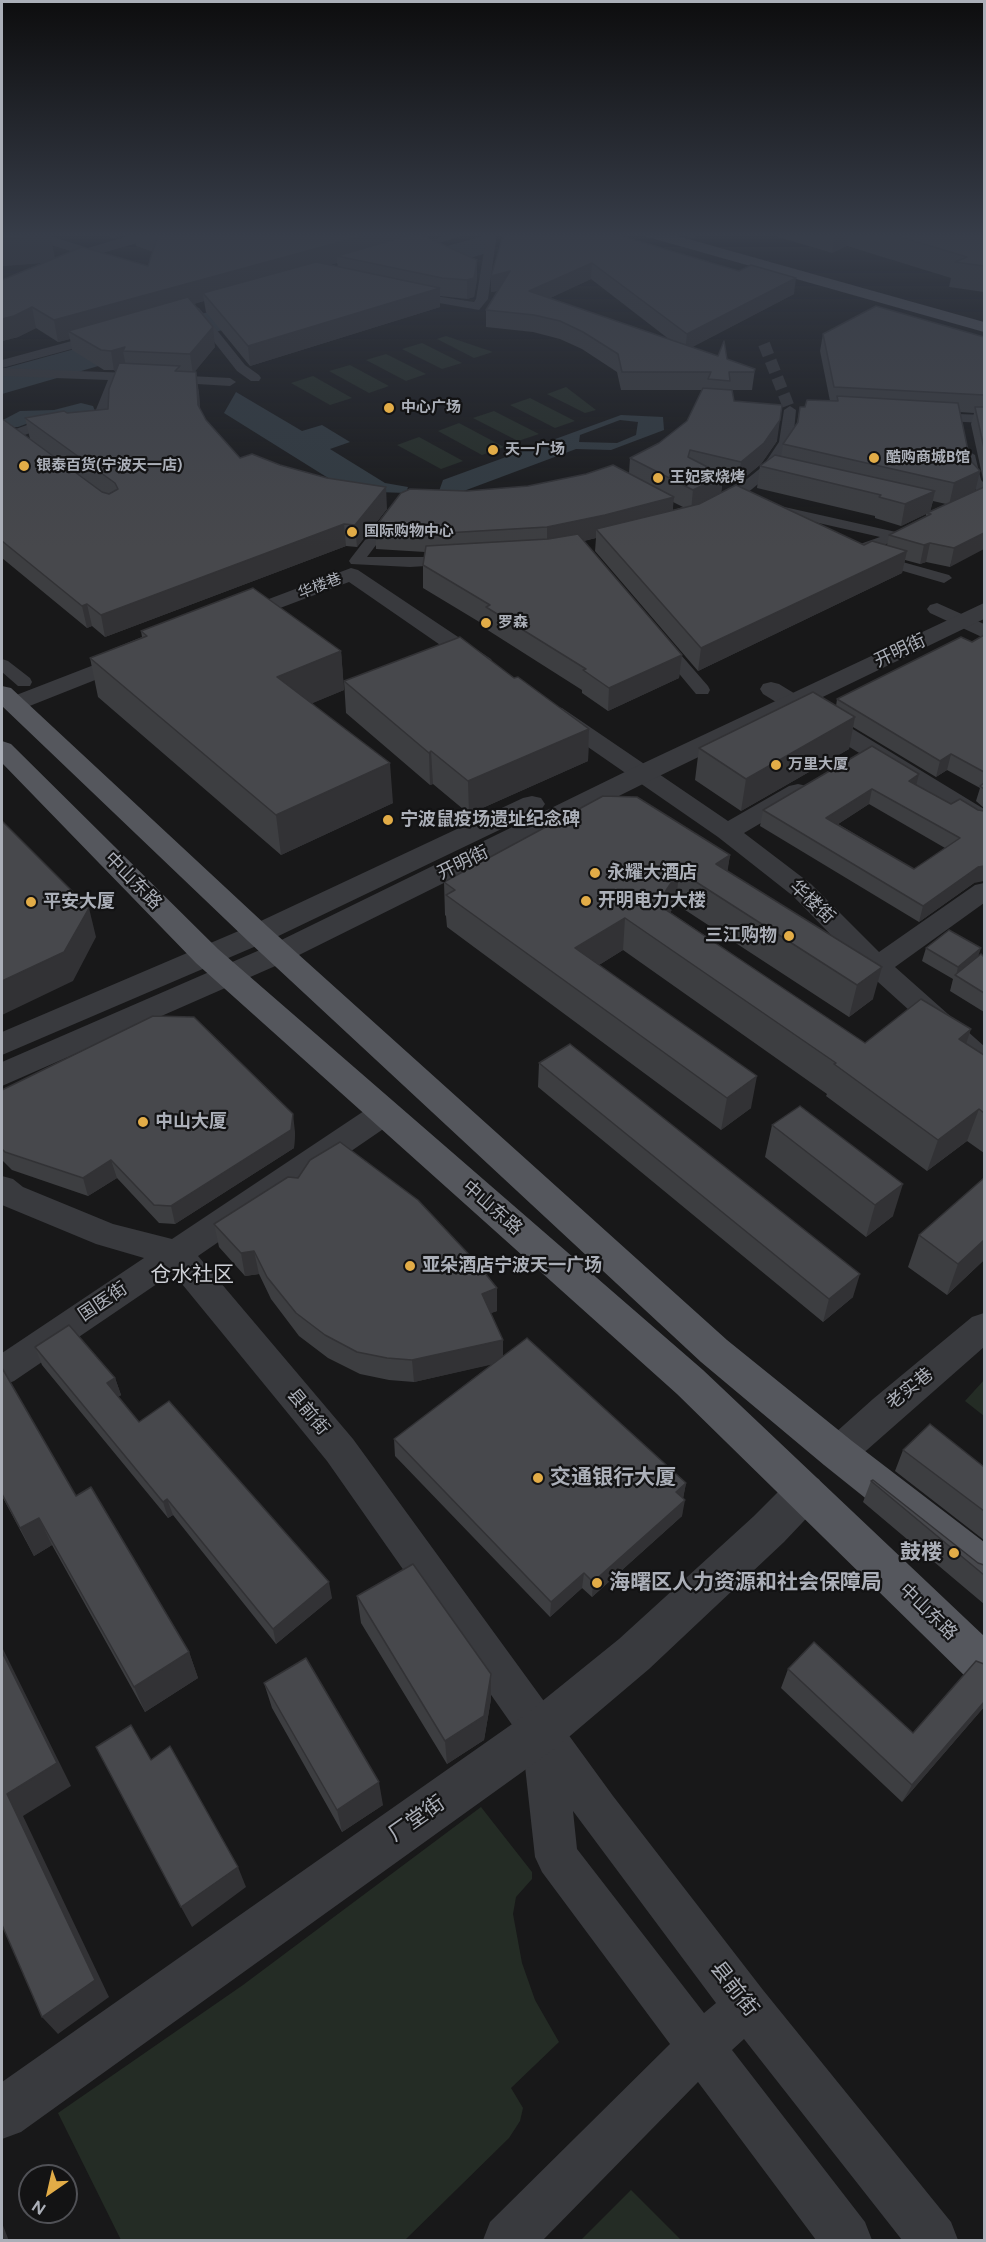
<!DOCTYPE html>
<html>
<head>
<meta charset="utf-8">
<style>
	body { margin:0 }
	#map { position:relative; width:986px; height:2242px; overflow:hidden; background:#181819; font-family:Figtree,sans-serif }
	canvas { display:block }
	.frame { position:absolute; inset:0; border:3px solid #abafb8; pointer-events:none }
	.north { position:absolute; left:18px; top:2164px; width:60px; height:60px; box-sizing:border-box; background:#131314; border:2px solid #505156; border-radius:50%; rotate:214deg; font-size:16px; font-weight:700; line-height:24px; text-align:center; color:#abafb8 }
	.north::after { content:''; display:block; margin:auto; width:21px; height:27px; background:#e2ac47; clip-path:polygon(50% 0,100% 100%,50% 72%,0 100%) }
</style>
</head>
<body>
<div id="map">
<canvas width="986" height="2242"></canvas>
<div class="frame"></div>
<div class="north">N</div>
</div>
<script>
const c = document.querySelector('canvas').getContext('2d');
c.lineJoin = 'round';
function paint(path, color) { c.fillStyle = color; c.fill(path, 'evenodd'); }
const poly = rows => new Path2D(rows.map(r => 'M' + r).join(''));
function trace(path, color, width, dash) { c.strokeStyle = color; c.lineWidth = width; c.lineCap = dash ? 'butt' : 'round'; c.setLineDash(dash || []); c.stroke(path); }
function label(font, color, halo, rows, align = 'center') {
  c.font = font + ' Figtree,"Noto Sans SC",sans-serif'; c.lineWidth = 4.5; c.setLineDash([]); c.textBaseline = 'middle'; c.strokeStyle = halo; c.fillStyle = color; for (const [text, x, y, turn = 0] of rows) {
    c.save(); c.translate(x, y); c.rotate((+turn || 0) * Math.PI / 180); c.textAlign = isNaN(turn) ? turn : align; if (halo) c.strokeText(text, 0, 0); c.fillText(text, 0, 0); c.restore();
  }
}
paint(poly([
	[446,336,493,352,474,358,437,339],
	[422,343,462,363,442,369,402,349],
	[386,354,426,374,406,381,366,360],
	[350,365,389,386,369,393,329,371],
	[313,376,352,398,330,405,291,383],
	[566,387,596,410,585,413,547,394],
	[530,398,575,421,555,428,510,405],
	[494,411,539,434,518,441,473,418],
	[459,423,504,447,482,455,438,431],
	[419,437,463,461,441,469,397,445],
	[984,1380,984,1416,965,1401],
	[481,1807,532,1872,532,1879,516,1897,513,1914,522,1963,535,2000,559,2042,511,2088,523,2108,520,2121,509,2138,405,2240,121,2240,58,2113,243,1985],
	[631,2190,681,2240,581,2240]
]), '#242c25');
paint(poly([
	[487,235,484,254,2,394,2,369],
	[236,392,302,431,322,425,350,442,330,449,385,483,408,487,406,493,349,491,224,413],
	[81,403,93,406,95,411,34,421,18,427,10,427,3,420,20,411,54,410],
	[621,415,663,417,664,430,611,450,576,449,453,495,438,494,443,480],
	[620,420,638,422,636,435,617,443,579,442,580,435]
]), '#323b41');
trace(poly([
	[764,344,790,410]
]), '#353639', 12, [12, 6]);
paint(poly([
	[454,233,471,233,407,253,402,250,454,233],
	[487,233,497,233,488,299,479,310,405,297,405,293,409,292,474,302,476,299,487,233],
	[195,307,199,308,245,365,259,375,261,378,259,381,251,381,237,371,189,310,195,307],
	[101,333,107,337,105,340,2,368,2,360,101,333],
	[2,368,129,373,135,377,129,381,121,380,105,417,79,425,46,427,22,436,39,450,32,454,10,440,8,437,10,431,44,419,78,417,95,412,108,380,2,376,2,368],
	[168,375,230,378,236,382,230,386,164,382,162,379,168,375],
	[790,406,796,410,793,442,773,472,736,502,723,509,713,509,711,506,713,503,726,496,763,466,779,442,784,410,790,406],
	[932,413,984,415,984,423,927,420,925,417,932,413],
	[968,451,975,455,981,480,984,483,984,494,979,493,967,481,961,455,968,451],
	[771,504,896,532,903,536,901,539,851,556,846,555,844,552,846,549,880,537,766,511,764,508,766,505,771,504],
	[394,508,401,512,367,557,453,557,458,558,460,561,458,564,410,567,351,564,349,561,351,558,389,509,394,508],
	[874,554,949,575,952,578,944,583,869,561,867,558,869,555,874,554],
	[662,638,668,640,708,686,710,690,708,694,696,694,656,646,654,643,662,638],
	[2,659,8,661,30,678,32,682,30,686,18,686,2,672,2,659]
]), '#393a3e');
paint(poly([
	[18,233,40,233,82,246,84,249,77,253,20,236,18,233],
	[687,233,703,233,693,238,688,237,687,233],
	[351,568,358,570,491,659,494,664,491,669,483,671,475,669,349,582,243,622,236,624,229,622,226,618,229,614,351,568],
	[937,603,984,624,984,638,930,613,927,609,930,605,937,603],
	[130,651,138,653,141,658,138,663,22,709,14,711,6,709,3,704,6,699,130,651],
	[771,682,779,684,984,809,984,826,975,824,763,694,760,689,763,684,771,682],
	[554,706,562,708,728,821,789,786,798,784,807,786,810,791,807,796,744,833,811,884,879,952,975,885,984,883,984,903,895,967,984,1046,984,1072,974,1069,867,972,793,896,718,837,546,718,543,713,546,708,554,706],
	[384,1102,395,1105,399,1113,395,1121,198,1256,353,1439,613,1796,763,1990,951,2222,958,2240,902,2240,744,2039,732,2050,865,2222,872,2240,816,2240,698,2082,543,2240,483,2240,490,2222,670,2044,542,1872,535,1857,522,1739,327,1461,173,1273,14,1381,2,1386,2,1353,144,1258,96,1244,2,1205,2,1176,13,1179,23,1187,113,1224,172,1239,373,1105,384,1102],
	[573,1811,716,2003,704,2013,577,1849,573,1811],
	[984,1313,984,1347,851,1464,838,1469,825,1464,820,1453,825,1442,873,1399,972,1317,984,1313]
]), '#393a3e');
paint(poly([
	[139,233,164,233,161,236,93,256,2,293,2,282,81,250,139,233],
	[984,603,984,619,651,780,289,960,2,1086,2,1062,269,946,633,768,984,603],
	[532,796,541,798,545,804,541,810,268,941,2,1055,2,1032,248,927,523,798,532,796],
	[805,1474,819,1479,825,1492,819,1505,784,1542,649,1669,557,1747,21,2132,2,2139,2,2082,525,1715,619,1639,754,1516,791,1479,805,1474]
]), '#393a3e');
paint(poly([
	[641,233,667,233,984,322,984,332,644,236,641,233],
	[2,686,11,688,268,927,727,1340,852,1441,984,1542,984,1586,969,1581,824,1465,701,1362,248,941,2,706,2,686],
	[2,741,11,744,218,949,703,1370,984,1636,984,1686,969,1680,677,1394,196,963,2,763,2,741]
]), '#55575d');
paint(poly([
	[2,233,55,258,148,266,153,252,136,246,134,233,412,233,412,234,477,279,474,297,467,299,440,296,440,307,250,366,206,312,204,301,194,304,215,347,194,372,199,393,200,409,206,420,240,458,387,509,357,547,346,546,105,637,92,626,87,628,2,558,2,420,30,439,25,418,108,409,116,370,104,370,72,350,70,339,58,342,36,328,18,337,2,341,2,280,42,263,2,266],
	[337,263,338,267,330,265],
	[101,233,131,233,114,238],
	[504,233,794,294,692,347,755,369,752,390,730,390,734,401,777,441,761,464,738,483,723,479,721,492,864,545,887,545,889,535,926,516,926,514,901,526,875,518,875,516,757,488,760,466,781,457,783,444,797,423,800,407,805,407,830,401,820,351,823,334,984,337,984,481,983,479,971,424,974,413,960,412,970,460,980,471,950,567,926,562,920,564,905,560,902,573,698,671,595,551,596,538,584,541,682,655,679,678,608,711,582,693,582,690,486,629,486,626,423,588,423,565,425,552,376,549,375,527,467,491,528,486,629,473,630,458,659,443,687,421,702,390,621,390,617,372,582,349,560,339,533,332,486,327,486,310,498,291,491,292,491,276],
	[591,279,670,340,550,298],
	[933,501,946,504,930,511],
	[673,502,683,507,673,510],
	[765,233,984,233,984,292,949,287,951,278,847,246,832,253],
	[141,631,341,651,344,690,312,703,393,803,281,855,98,697,90,658,142,637],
	[984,635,984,808,976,801,980,788,947,770,936,777,853,727,849,749,741,811,695,780,699,748,836,706,837,699,972,642],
	[514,678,589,729,588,761,469,814,433,784,430,785,346,713,344,681],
	[919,774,916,785,951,804,978,810,974,883,919,922,760,826,763,810],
	[869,804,945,848,914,869,838,824],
	[730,855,727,871,873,999,849,1017,676,904,670,912,865,1043,966,1043,984,1055,984,1153,967,1141,927,1171,826,1096,827,1094,623,950,599,965,751,1108,721,1130,447,927,446,916,445,915,444,882],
	[926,948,984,957,984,1012,950,991,953,979,922,961],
	[539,1063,853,1297,823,1322,538,1087],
	[2,1090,295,1132,294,1148,175,1224,159,1223,117,1178,88,1196,12,1170,2,1160],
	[772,1125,893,1216,866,1237,765,1157],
	[984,1178,984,1260,947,1295,908,1267,919,1235],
	[214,1224,497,1311,491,1313,503,1356,686,1483,683,1498,682,1516,592,1597,582,1588,550,1617,395,1456,394,1439,492,1364,414,1382,389,1380,360,1374,328,1358,299,1336,271,1299,259,1274,245,1276,219,1247],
	[35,1347,115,1378,121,1395,118,1397,139,1422,332,1598,276,1644,173,1515,168,1518,42,1365],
	[2,1368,76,1496,189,1652,198,1678,145,1712,52,1545,34,1556,2,1496],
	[903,1450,984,1467,984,1540,895,1471],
	[871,1481,978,1563,984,1565,984,1604,863,1502],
	[357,1596,491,1699,484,1740,447,1764,361,1623],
	[788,1669,913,1733,984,1707,902,1802,781,1688],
	[264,1683,383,1805,342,1832,272,1708]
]), '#3d3e41');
paint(poly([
	[46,233,50,233,55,258,43,263,2,266,2,239],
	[113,233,131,233,114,238],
	[373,233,412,233,412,242,337,256,337,263,209,300,203,293,204,301,78,336,68,331,70,339,58,342,54,320],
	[835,233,849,233,847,246,832,253],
	[477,260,477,279,474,297,467,299,467,280],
	[592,263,591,279,529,308,529,291],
	[510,271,509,287,491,292,491,276],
	[796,278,794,294,685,351,687,334],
	[440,288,440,307,250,366,248,346],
	[32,307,36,328,18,337,3,341,2,334,2,319],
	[213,327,215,347,193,374,190,354],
	[125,347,123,351,126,367,114,371,111,351],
	[196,372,199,393,201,426,198,405],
	[780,420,777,441,761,464,738,483,741,462],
	[980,471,975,492,949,505,954,483],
	[723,475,721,496,691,511,693,490],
	[386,487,387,509,357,547,355,525],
	[935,491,930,513,927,513,926,514,901,526,905,504],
	[674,497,672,518,596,529,596,538,547,549,547,527],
	[344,524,346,546,105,637,101,615],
	[984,533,984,549,950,567,954,548],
	[930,543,926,562,920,564,924,545],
	[907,551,902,573,698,671,701,648],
	[87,604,92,626,87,628,82,606],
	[341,651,344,690,282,716,277,677],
	[682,655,679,678,608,711,609,688],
	[855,717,849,749,741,811,746,779],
	[589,729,588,761,469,814,468,781],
	[431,751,433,784,430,785,429,753],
	[951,754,947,770,936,777,940,761],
	[390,763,393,803,281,855,276,815],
	[919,774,915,790,909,781],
	[872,789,869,804,823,834,826,818],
	[730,855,725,888,716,864],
	[984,866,984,881,974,883,919,922,923,906,978,867],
	[679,871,676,904,654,936,657,904],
	[89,908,96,937,73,981,2,1015,2,981],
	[625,918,623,950,573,981,575,948],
	[981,948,977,960,956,976,958,967],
	[882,967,873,999,849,1017,857,985],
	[971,1029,960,1062,959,1039],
	[757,1076,751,1108,721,1130,727,1098],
	[979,1109,967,1141,927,1171,938,1140],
	[293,1114,295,1132,294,1148,175,1224,171,1206],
	[111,1160,117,1178,88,1196,83,1178],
	[903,1184,893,1216,866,1237,875,1205],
	[984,1240,984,1260,947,1295,958,1264],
	[254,1251,259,1274,245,1276,241,1253],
	[860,1274,853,1297,823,1322,829,1299],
	[497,1288,497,1311,482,1316,482,1294],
	[503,1340,503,1362,414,1382,412,1360],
	[115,1378,121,1395,113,1400,107,1383],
	[686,1483,683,1499,676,1492],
	[167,1499,173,1515,168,1518,163,1502],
	[685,1500,682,1516,592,1597,593,1582],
	[39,1518,52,1545,34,1556,20,1528],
	[584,1573,582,1588,550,1617,551,1602],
	[329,1582,332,1598,276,1644,273,1629],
	[2,1647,71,1786,23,1816,109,1997,58,2034,42,2017,7,1794],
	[189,1652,198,1678,145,1712,134,1687],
	[491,1674,491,1699,484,1740,447,1764,445,1741],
	[984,1702,984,1707,902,1802,912,1785],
	[379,1782,383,1805,342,1832,337,1810],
	[238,1867,246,1887,192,1927,181,1907],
	[2,2223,9,2241,4,2241,2,2236]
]), '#323235');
const building = poly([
	[2,233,46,233,37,236,2,239,2,233],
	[153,233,373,233,54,320,32,307,14,316,2,319,2,280,82,247,148,266,158,235,153,233],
	[417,233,477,260,474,278,467,280,442,278,337,256,417,233],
	[504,233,611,233,739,271,751,265,796,278,687,334,592,263,529,291,718,356,724,341,727,359,755,369,754,372,729,372,730,381,708,379,711,372,622,372,618,354,583,332,560,321,534,315,486,310,510,271,491,276,504,233],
	[887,233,984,233,984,266,955,262,967,257,887,233],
	[316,262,440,288,248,346,203,293,316,262],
	[188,297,213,327,190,354,123,351,125,347,111,351,101,350,68,331,188,297],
	[876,306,984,337,984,395,834,387,823,334,876,306],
	[119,363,180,366,175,371,196,372,198,405,206,420,240,458,252,454,280,465,327,478,386,487,355,525,344,524,101,615,87,604,82,606,2,541,2,420,4,420,102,492,109,494,118,489,115,483,25,418,64,411,67,413,108,409,109,389,119,363],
	[703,388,732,390,734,401,782,405,780,420,764,443,741,462,690,450,688,457,723,475,693,490,630,458,659,443,687,421,703,388],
	[837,396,958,403,970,460,980,471,954,483,783,444,798,422,800,407,805,407,807,400,838,401,837,396],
	[975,407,984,407,984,448,975,407],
	[775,455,935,491,905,504,879,497,881,495,760,466,775,455],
	[613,465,674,497,605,515,547,527,428,534,429,530,375,527,401,493,410,489,467,491,528,486,586,474,613,465],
	[736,485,864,545,872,541,907,551,701,648,596,529,699,504,736,485],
	[984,487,984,533,954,548,930,543,924,545,889,535,931,514,927,513,984,487],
	[578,534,682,655,609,688,583,670,586,669,486,607,490,605,423,565,426,546,548,539,578,534],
	[253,588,341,651,277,677,390,763,276,815,90,658,147,636,141,631,253,588],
	[984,635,984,772,951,754,940,761,837,699,961,637,972,642,984,635],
	[460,637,514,678,518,677,589,729,468,781,431,751,429,753,344,681,460,637],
	[813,692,855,717,746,779,699,748,813,692],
	[872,746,919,774,909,781,951,804,960,799,978,810,984,811,984,866,978,867,923,906,763,810,872,746],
	[872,789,960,838,914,869,826,818,872,789],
	[984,783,984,789,980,786,984,783],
	[603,796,637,797,730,855,716,864,882,967,857,985,679,871,657,904,865,1043,921,999,971,1029,959,1039,984,1055,984,1113,979,1109,938,1140,834,1064,836,1063,625,918,575,948,757,1076,727,1098,446,895,455,890,444,882,603,796],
	[2,821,89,908,64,952,2,981,2,821],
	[949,930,981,948,958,967,926,948,949,930],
	[981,954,984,957,984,993,955,975,981,954],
	[153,1016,194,1017,293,1114,291,1130,171,1206,154,1205,111,1160,83,1178,5,1152,2,1149,2,1090,153,1016],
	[570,1044,860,1274,829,1299,539,1063,570,1044],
	[800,1106,903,1184,875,1205,772,1125,800,1106],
	[340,1142,418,1200,476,1262,497,1288,482,1294,503,1340,412,1360,387,1358,357,1352,325,1335,296,1313,267,1277,254,1251,241,1253,214,1224,288,1177,298,1178,310,1160,340,1142],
	[984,1178,984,1240,958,1264,919,1235,984,1178],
	[69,1325,115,1378,107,1383,139,1422,169,1401,329,1582,273,1629,167,1499,163,1502,35,1347,69,1325],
	[527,1338,686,1483,676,1492,685,1500,593,1582,584,1573,551,1602,394,1439,527,1338],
	[2,1368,76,1496,91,1487,189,1652,134,1687,39,1518,20,1528,2,1494,2,1368],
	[930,1424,984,1467,984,1511,903,1450,930,1424],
	[873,1480,978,1563,984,1565,984,1575,871,1481,873,1480],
	[413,1564,491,1674,484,1716,445,1741,357,1596,413,1564],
	[814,1642,913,1733,976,1661,984,1664,984,1702,912,1785,788,1669,814,1642],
	[2,1652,57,1763,7,1794,95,1980,42,2017,2,1925,2,1652],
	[306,1658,379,1782,337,1810,264,1683,306,1658],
	[131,1725,151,1760,170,1746,238,1867,181,1907,96,1747,131,1725]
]);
paint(building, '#47484c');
trace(building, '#323235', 1.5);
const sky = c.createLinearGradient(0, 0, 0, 547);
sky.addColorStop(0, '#0d0d0e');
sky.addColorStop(0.43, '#373d49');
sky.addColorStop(1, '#373d4900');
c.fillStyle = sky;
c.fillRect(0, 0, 986, 547);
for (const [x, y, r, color] of [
	[389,408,6,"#e2ac47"],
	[493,450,6,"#e2ac47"],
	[874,458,6,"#e2ac47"],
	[24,466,6,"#e2ac47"],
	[658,478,6,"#e2ac47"],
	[352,532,6,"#e2ac47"],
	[486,623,6,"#e2ac47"],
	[776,765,6,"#e2ac47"],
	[388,820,6,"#e2ac47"],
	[595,873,6,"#e2ac47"],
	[586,901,6,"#e2ac47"],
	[31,902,6,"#e2ac47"],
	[789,936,6,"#e2ac47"],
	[143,1122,6,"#e2ac47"],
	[410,1266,6,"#e2ac47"],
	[538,1478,6,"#e2ac47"],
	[954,1553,6,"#e2ac47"],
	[597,1583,6,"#e2ac47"]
]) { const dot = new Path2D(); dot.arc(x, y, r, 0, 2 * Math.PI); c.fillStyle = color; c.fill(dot); trace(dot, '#131314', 2); }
label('bold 15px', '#abafb8', '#131314', [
	["中心广场",401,408],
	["天一广场",505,450],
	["酷购商城B馆",886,458],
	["银泰百货(宁波天一店)",36,466],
	["王妃家烧烤",670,478],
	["国际购物中心",364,532],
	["罗森",498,623],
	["万里大厦",788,765]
], 'left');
label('15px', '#abafb8', '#131314', [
	["华楼巷",320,586,-21]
]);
label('18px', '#abafb8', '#131314', [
	["开明街",900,651,-25],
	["开明街",463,863,-26],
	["中山东路",133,881,45],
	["华楼街",812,902,43],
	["中山东路",492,1208,41],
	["国医街",103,1302,-34],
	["老实巷",910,1389,-39],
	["县前街",308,1412,50],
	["中山东路",928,1612,44]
]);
label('bold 18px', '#abafb8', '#131314', [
	["宁波鼠疫场遗址纪念碑",400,820],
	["永耀大酒店",607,873],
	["开明电力大楼",598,901],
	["平安大厦",43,902],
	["三江购物",777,936,"right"],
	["中山大厦",155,1122],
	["亚朵酒店宁波天一广场",422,1266]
], 'left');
label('21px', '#ccced4', '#131314', [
	["仓水社区",192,1275]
]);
label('bold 21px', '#abafb8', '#131314', [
	["交通银行大厦",550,1478],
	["鼓楼",942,1553,"right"],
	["海曙区人力资源和社会保障局",609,1583]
], 'left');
label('21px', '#abafb8', '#131314', [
	["厂堂街",417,1819,-35],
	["县前街",734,1989,52]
]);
</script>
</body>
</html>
